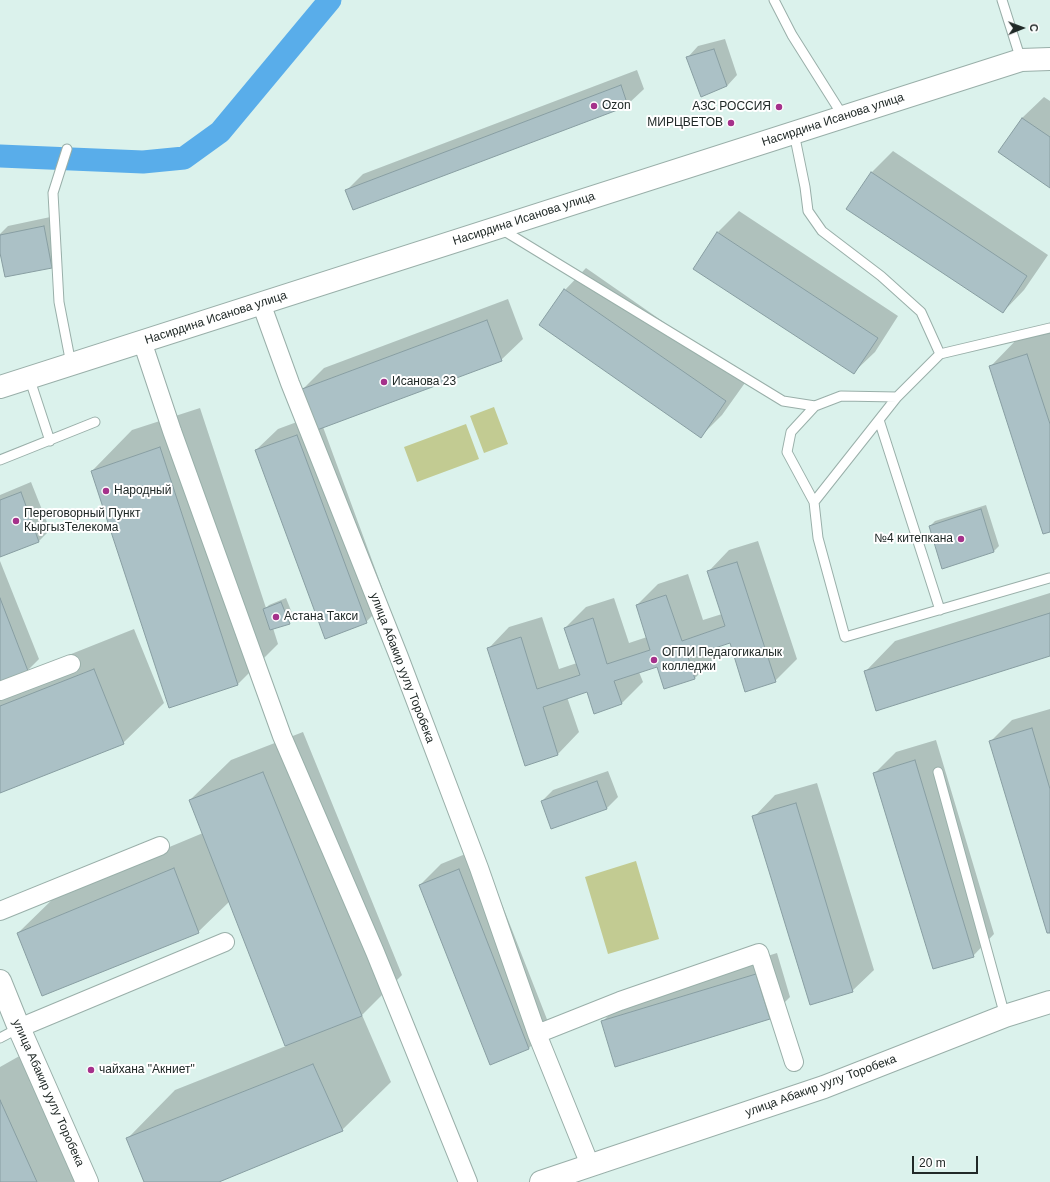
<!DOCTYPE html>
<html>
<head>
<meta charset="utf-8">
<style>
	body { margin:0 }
	#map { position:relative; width:1050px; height:1182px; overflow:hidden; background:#dbf2ec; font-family:Arial,sans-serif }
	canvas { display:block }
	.north { position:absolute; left:1002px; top:8px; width:40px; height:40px; -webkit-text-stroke:3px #fff; paint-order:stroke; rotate:89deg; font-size:11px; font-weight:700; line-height:16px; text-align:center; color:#202927 }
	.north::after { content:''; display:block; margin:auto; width:14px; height:18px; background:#202927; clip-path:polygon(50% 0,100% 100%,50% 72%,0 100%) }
	.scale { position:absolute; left:912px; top:1156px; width:66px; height:18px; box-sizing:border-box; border:2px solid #202927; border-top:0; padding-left:5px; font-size:12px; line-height:14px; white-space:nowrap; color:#202927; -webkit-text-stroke:3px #fff; paint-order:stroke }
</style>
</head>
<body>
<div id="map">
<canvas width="1050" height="1182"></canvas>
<div class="north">С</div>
<div class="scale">20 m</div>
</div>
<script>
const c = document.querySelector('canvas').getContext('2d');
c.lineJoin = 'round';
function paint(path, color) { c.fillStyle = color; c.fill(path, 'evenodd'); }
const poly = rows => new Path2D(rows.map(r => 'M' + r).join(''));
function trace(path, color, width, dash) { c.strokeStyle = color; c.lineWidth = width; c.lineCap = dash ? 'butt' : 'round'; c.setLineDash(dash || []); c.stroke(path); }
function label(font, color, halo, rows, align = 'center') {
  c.font = font + ' Arial,sans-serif'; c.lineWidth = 4; c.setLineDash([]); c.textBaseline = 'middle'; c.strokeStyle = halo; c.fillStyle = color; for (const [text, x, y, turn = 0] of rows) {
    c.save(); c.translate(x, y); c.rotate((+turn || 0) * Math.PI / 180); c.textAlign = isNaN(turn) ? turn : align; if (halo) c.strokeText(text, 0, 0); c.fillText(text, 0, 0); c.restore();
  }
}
paint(poly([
	[494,407,508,444,484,453,470,416],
	[466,424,479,459,417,482,404,447],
	[636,861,659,939,608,954,585,877]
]), '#c2cb92');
paint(poly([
	[725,39,737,75,727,86,688,57,698,46],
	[637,70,644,89,627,105,347,190,363,174],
	[1044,97,1050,101,1050,187,999,152,1022,118],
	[893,151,1048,255,1024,290,1003,312,871,173],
	[739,211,898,316,875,352,853,373,718,232],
	[55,216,62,256,52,267,0,248,0,234,8,226],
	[586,268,747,380,722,415,701,436,541,325,565,290],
	[508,299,523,339,501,360,323,427,387,601,366,622,256,450,278,429,313,416,303,389,324,368],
	[1050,327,1050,531,990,367,1020,336],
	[200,408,266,608,269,605,286,598,294,618,289,623,273,628,278,644,238,684,92,471,132,430],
	[31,482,50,530,39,541,0,556,0,495],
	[986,505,999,546,994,551,930,526,935,521],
	[758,541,797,659,775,681,730,642,713,648,716,657,695,678,658,666,639,672,643,682,622,703,587,691,567,697,579,732,558,754,488,649,509,627,542,617,559,669,577,663,565,628,586,607,614,598,629,643,647,637,637,605,658,584,688,574,703,620,722,614,708,572,729,550],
	[0,561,39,659,26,672,134,629,164,703,123,743,0,792],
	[1050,593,1050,655,865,672,895,641],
	[1050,709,1050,932,990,742,1012,720],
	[303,732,402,975,362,1015,391,1082,342,1130,217,1182,145,1182,127,1139,175,1090,286,1046,230,901,198,932,18,933,59,893,203,833,190,800,231,760],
	[936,740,994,934,973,956,875,773,896,752],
	[608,771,618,797,607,808,552,828,542,801,553,790],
	[817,783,874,970,852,991,754,817,775,795],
	[480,848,550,1027,529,1048,490,1063,420,885,441,864],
	[777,953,790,997,769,1018,602,1022,624,1000],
	[23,1054,81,1182,0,1182,0,1067]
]), '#0003');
trace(poly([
	[0,156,143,162,184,158,220,132,330,0]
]), '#59adea', 23);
const building = poly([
	[714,49,727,86,701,97,686,57,714,49],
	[621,85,628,106,353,210,345,190,621,85],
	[1022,118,1050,137,1050,188,998,152,1022,118],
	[871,172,1027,276,1003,313,846,209,871,172],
	[44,226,52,268,5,277,0,253,0,235,44,226],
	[717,232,878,338,854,374,693,269,717,232],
	[564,289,726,401,701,438,539,325,564,289],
	[487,320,502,361,317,430,302,389,487,320],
	[1027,354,1050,424,1050,532,1043,534,989,366,1027,354],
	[297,435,367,623,325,639,255,450,297,435],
	[160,447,238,685,169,708,91,471,160,447],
	[21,492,39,542,0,557,0,500,21,492],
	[981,509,994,552,942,569,929,526,981,509],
	[737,562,776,682,745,692,730,643,688,657,695,679,664,689,657,667,614,681,622,704,594,714,587,692,543,707,558,755,525,766,487,648,521,637,537,689,580,675,564,628,593,618,607,664,650,650,636,605,666,595,682,641,725,626,707,571,737,562],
	[0,598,28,671,0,682,0,598],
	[281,602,290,624,270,630,263,609,281,602],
	[1050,613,1050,656,876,711,864,671,1050,613],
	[94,669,124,744,0,793,0,706,94,669],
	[1032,728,1050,789,1050,933,1047,933,989,741,1032,728],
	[915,760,974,957,933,969,873,773,915,760],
	[263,772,362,1016,285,1046,189,800,263,772],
	[597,781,607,809,551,829,541,801,597,781],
	[796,803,853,992,810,1005,752,816,796,803],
	[174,868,199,933,42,996,17,933,174,868],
	[459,869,529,1049,490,1065,419,885,459,869],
	[756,974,770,1019,615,1067,601,1021,756,974],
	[313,1064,343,1131,219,1182,144,1182,126,1138,313,1064],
	[0,1100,37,1182,0,1182,0,1100]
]);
paint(building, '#abc1c6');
trace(building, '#889ea2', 1);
const lane = poly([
	[774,0,792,35,843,116],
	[1002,0,1021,60],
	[794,133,805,187,808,211,822,231,881,276,921,312,940,354],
	[67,149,53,193,59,302,71,364],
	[501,229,783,401,815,406],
	[29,377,50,441],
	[879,420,940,610],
	[0,460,95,422],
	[814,502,787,452,791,432,815,406,841,396,897,397],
	[1049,578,845,637,818,538,814,502,897,397,940,354,1050,328],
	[938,772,1005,1016],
	[0,1038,19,1028]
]);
const street = poly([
	[261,303,290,383,399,657,479,868,537,1034,590,1165],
	[142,341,172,431,282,736,375,952,468,1182],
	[0,691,71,664],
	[0,911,160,846],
	[19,1028,225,942],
	[537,1034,620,1001,759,953,794,1062]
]);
const secondary = poly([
	[0,387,1021,60,1050,59],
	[0,981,19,1028,87,1182],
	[541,1182,824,1087,1005,1016,1050,1002]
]);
trace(lane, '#99afa9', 11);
trace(street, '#99afa9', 20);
trace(secondary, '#99afa9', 24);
trace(lane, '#fff', 9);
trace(street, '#fff', 18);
trace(secondary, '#fff', 22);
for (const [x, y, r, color] of [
	[594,106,4,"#a5318b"],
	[779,107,4,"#a5318b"],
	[731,123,4,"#a5318b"],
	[384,382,4,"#a5318b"],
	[106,491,4,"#a5318b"],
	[16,521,4,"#a5318b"],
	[961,539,4,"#a5318b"],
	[276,617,4,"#a5318b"],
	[654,660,4,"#a5318b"],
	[91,1070,4,"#a5318b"]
]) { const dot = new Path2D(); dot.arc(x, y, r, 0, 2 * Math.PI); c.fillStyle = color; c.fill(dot); trace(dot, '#fff', 1.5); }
label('12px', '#202927', '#fff', [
	["Ozon",602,106],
	["АЗС РОССИЯ",771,107,"right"],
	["МИРЦВЕТОВ",723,123,"right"],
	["Исанова 23",392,382],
	["Народный",114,491],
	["Переговорный Пункт",24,514],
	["КыргызТелекома",24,528],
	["№4 китепкана",953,539,"right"],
	["Астана Такси",284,617],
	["ОГПИ Педагогикалык",662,653],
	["колледжи",662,667],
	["чайхана \"Акниет\"",99,1070]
], 'left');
label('12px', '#202927', '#fff', [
	["Насирдина Исанова улица",833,120,-18],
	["Насирдина Исанова улица",524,219,-18],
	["Насирдина Исанова улица",216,318,-18],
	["улица Абакир уулу Торобека",402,668,69],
	["улица Абакир уулу Торобека",821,1086,-20],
	["улица Абакир уулу Торобека",48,1093,66]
]);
</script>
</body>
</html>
